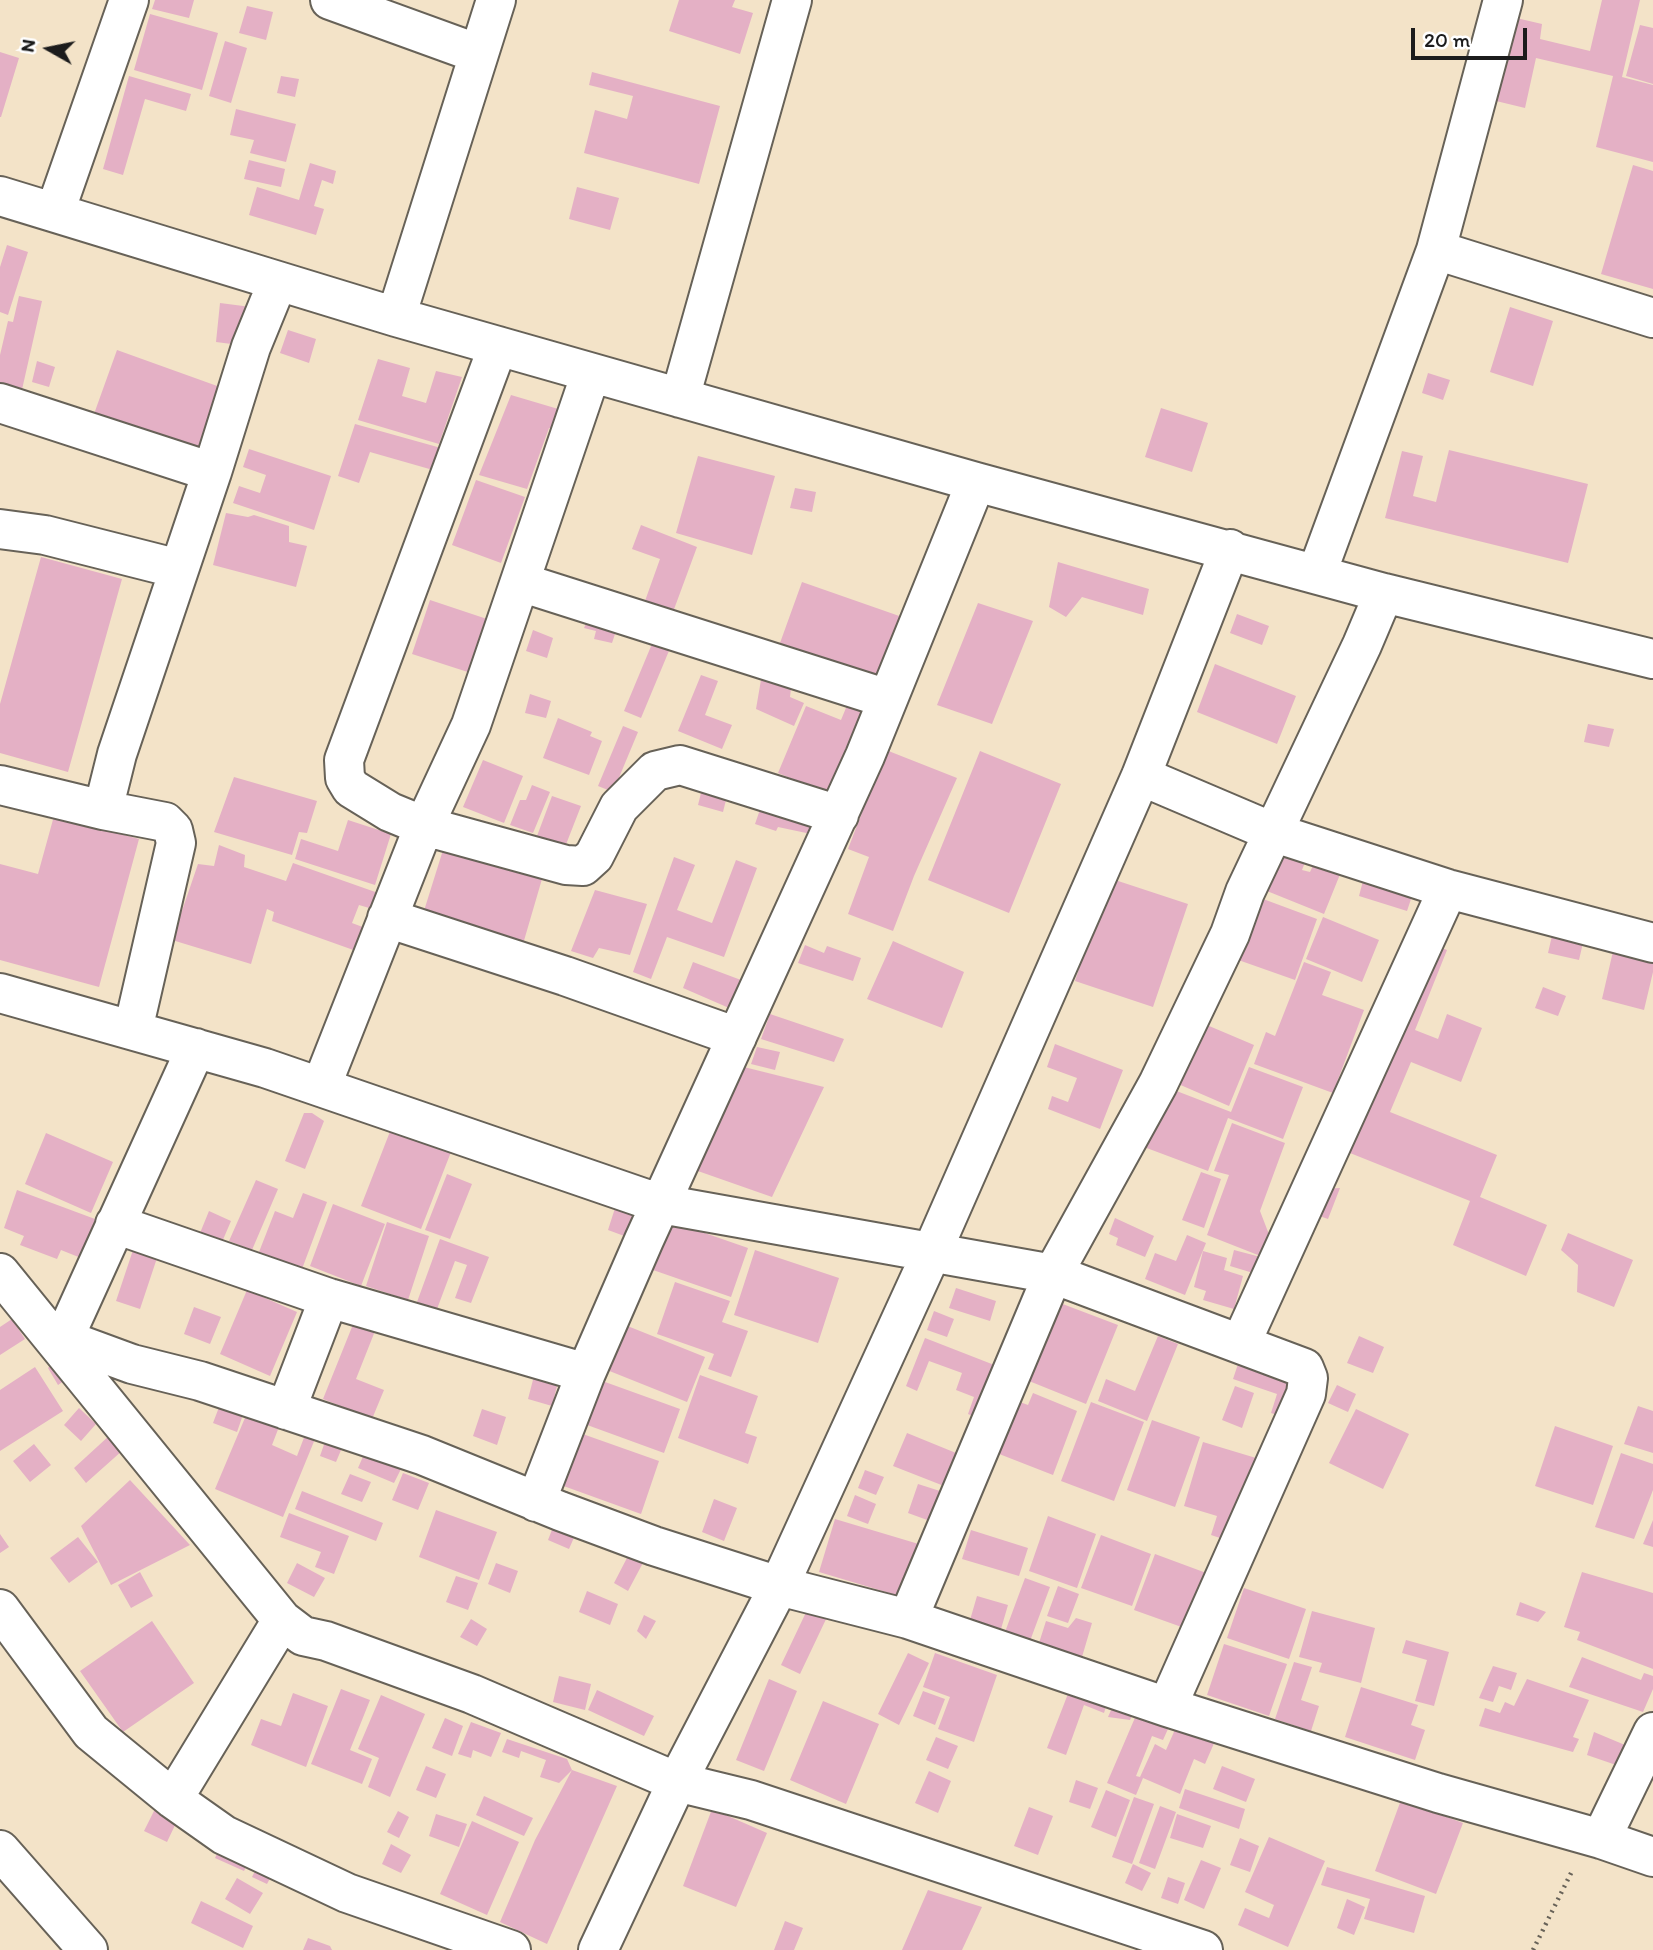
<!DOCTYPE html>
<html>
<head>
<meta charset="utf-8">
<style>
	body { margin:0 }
	#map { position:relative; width:1653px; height:1950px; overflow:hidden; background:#f3e3c8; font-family:Itim,sans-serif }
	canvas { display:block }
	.north { position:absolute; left:14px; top:14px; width:70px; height:70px; -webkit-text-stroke:5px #fff; paint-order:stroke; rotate:279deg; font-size:19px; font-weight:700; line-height:28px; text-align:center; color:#1c1c1c }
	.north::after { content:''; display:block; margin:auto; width:24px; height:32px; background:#1c1c1c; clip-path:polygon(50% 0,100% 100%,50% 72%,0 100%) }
	.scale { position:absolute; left:1411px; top:28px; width:116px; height:32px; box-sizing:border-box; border:4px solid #1c1c1c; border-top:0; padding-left:9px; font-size:21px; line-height:24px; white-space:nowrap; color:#1c1c1c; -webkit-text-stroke:5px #fff; paint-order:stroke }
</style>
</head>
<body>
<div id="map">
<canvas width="1653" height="1950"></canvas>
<div class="north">N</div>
<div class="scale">20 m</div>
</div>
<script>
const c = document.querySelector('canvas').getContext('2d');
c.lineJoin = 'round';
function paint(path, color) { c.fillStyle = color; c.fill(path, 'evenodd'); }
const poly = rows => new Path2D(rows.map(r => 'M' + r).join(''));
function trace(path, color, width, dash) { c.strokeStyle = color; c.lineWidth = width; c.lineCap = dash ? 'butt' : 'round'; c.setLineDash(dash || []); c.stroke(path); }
paint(poly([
	[155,0,194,0,189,18,152,9],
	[679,0,735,0,732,7,753,13,740,54,669,31],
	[1602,0,1640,0,1622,77,1653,85,1653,162,1596,147,1613,76,1536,58,1525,108,1492,100,1512,17,1542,24,1540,39,1590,51],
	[247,6,273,12,266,40,239,33],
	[150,14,218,33,202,90,134,70],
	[1640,25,1653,28,1653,84,1626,76],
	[225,41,247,48,231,103,209,96],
	[0,52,19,58,1,117,0,117],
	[592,72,720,106,699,184,584,153,595,110,627,119,633,96,589,85],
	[129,76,191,94,186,111,145,99,123,175,103,169],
	[281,76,299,79,295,97,277,93],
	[236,109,296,124,286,162,250,153,254,140,230,135],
	[249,160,285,169,281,187,244,179],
	[310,163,336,171,333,184,322,180,314,206,324,209,316,235,249,215,257,187,299,200],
	[1633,165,1653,171,1653,289,1601,274],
	[577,187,619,198,610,230,569,219],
	[7,245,28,252,8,315,0,312,0,267],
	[19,296,42,301,21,394,0,389,0,355,8,321,13,322],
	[220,303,251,307,247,346,216,342],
	[1510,307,1553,321,1533,386,1490,372],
	[288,330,316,339,309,363,280,353],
	[117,350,220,387,197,451,94,414],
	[378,359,410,368,402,396,426,403,436,371,462,377,439,444,358,420],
	[37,361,55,367,49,387,32,382],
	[1428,373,1450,380,1443,400,1422,393],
	[511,395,565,411,557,430,549,428,527,489,479,475],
	[1161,408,1208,423,1192,472,1145,457],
	[355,424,441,448,433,470,370,452,359,483,338,476],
	[249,449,331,476,314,530,233,503,239,486,260,493,266,475,243,467],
	[1449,450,1588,484,1568,563,1385,518,1402,451,1423,456,1413,496,1436,502],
	[698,456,775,476,752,555,676,533],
	[476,480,525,497,501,563,452,545],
	[795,488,816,492,812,512,790,508],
	[226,513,248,517,254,515,289,526,289,542,307,546,296,587,213,565],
	[641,525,697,547,673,612,645,601,660,559,632,549],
	[41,557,122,579,68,772,0,753,0,704],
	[1058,562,1149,589,1143,615,1082,597,1066,617,1049,607],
	[802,582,905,618,883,679,780,643],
	[430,600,496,622,477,675,412,654],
	[978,603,1033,621,992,724,937,705],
	[1237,614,1269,626,1262,645,1230,633],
	[588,619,617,628,612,643,594,639,596,631,584,628],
	[533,630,553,638,547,658,526,651],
	[654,639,671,646,641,718,624,711],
	[1215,664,1296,696,1277,744,1197,712],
	[762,674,792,680,790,697,804,703,794,726,756,709],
	[701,675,718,681,705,715,732,725,722,749,678,731],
	[530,694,551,701,546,718,525,713],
	[848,703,873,713,839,798,778,773,806,706,841,720],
	[558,718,592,732,590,736,602,741,589,775,543,758],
	[1588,724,1614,729,1609,747,1584,742],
	[623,726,638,732,613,792,598,786],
	[886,750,957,778,914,876,893,931,848,914,869,857,848,849],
	[980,751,1061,784,1009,913,928,880],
	[483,760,523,776,504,823,463,807],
	[234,777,317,801,307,833,299,832,292,855,214,832],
	[704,781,729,788,723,812,698,805],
	[532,785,550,792,533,833,510,825,520,800,526,800],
	[552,796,581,806,565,847,537,836],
	[764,798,819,816,811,834,778,827,776,831,755,824],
	[54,816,139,839,99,987,0,960,0,864,38,874],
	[348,820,391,834,375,885,295,859,301,839,338,851],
	[1276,839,1309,852,1302,870,1310,872,1317,857,1343,867,1324,914,1257,887],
	[219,845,245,855,244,867,286,881,293,863,381,894,376,910,359,905,352,923,368,929,359,952,272,921,274,912,267,909,251,964,172,940,198,864,214,866],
	[443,850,542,879,523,944,423,914],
	[674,857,695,865,677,910,712,923,736,860,757,868,724,957,667,937,651,979,633,972],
	[1364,877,1413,893,1407,911,1359,896],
	[1109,878,1188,904,1153,1007,1075,981],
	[595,890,647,904,630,955,599,948,593,958,571,951],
	[1247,893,1317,919,1295,980,1227,956],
	[1323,917,1379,940,1362,982,1306,959],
	[1554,927,1585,934,1579,960,1548,953],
	[893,941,964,972,942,1028,867,999],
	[1429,943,1447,950,1415,1030,1438,1039,1447,1014,1482,1028,1461,1082,1411,1062,1390,1112,1497,1155,1480,1197,1547,1225,1526,1276,1453,1245,1470,1201,1345,1151],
	[805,945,824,953,827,946,861,958,853,981,798,963],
	[1614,947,1653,957,1653,972,1644,1010,1602,999],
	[693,962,741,980,736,992,736,1011,683,988],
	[1304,962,1331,972,1322,995,1364,1010,1333,1093,1254,1064,1266,1032,1275,1036],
	[1543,987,1566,996,1558,1016,1535,1008],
	[770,1014,844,1039,834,1062,761,1039],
	[1195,1020,1254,1045,1229,1106,1169,1080],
	[1055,1044,1123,1070,1100,1129,1048,1109,1052,1096,1068,1102,1077,1078,1047,1067],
	[757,1047,780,1052,775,1070,751,1064],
	[740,1066,824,1087,772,1197,695,1170],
	[1249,1067,1303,1087,1283,1139,1228,1118,1208,1171,1136,1144,1161,1085,1231,1112],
	[304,1113,312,1113,324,1121,305,1169,285,1161],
	[1232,1123,1285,1143,1260,1211,1270,1237,1263,1257,1207,1235,1229,1175,1214,1171],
	[391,1129,451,1152,421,1229,361,1206],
	[46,1133,113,1162,91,1213,25,1184],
	[1201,1172,1221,1179,1204,1228,1182,1220],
	[447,1174,472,1184,450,1239,425,1230],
	[256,1180,278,1189,252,1250,229,1241],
	[1340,1188,1328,1219,1311,1213,1321,1189],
	[17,1190,95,1219,81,1258,61,1250,57,1259,20,1245,24,1236,4,1228],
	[303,1193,327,1202,302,1269,259,1252,275,1211,293,1218],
	[333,1204,385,1224,361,1286,310,1266],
	[616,1205,636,1211,627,1237,608,1230],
	[209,1211,231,1221,222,1242,200,1233],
	[1115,1218,1154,1236,1145,1257,1116,1245,1118,1238,1109,1234],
	[670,1221,748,1248,731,1297,653,1270],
	[387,1222,429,1236,408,1300,366,1286],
	[1568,1233,1633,1260,1614,1307,1577,1292,1578,1265,1561,1250],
	[1187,1235,1206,1243,1185,1295,1145,1279,1155,1253,1176,1261],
	[440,1239,489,1257,471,1303,455,1298,467,1265,455,1261,437,1309,417,1302],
	[134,1247,158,1255,140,1309,116,1301],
	[755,1250,839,1278,818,1343,734,1315],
	[1234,1250,1268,1259,1263,1276,1230,1266],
	[1203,1251,1227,1258,1224,1270,1243,1276,1234,1309,1203,1300,1206,1291,1194,1287],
	[675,1282,730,1301,722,1322,748,1331,731,1377,708,1369,714,1354,657,1334],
	[956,1288,996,1301,990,1321,949,1308],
	[247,1290,297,1312,270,1376,220,1354],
	[1060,1303,1118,1325,1086,1404,1029,1381],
	[194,1307,221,1317,210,1344,184,1334],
	[934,1311,954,1319,947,1337,927,1330],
	[12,1319,25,1339,0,1355,0,1327],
	[354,1322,375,1331,356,1379,384,1390,372,1419,323,1399],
	[625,1325,705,1357,687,1402,607,1370],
	[1158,1336,1178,1344,1147,1421,1098,1401,1106,1379,1135,1391],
	[1359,1336,1384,1347,1373,1373,1347,1363],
	[925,1338,1002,1368,982,1420,968,1414,974,1397,956,1390,962,1373,929,1361,917,1391,906,1386],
	[55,1360,68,1378,58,1385,48,1368],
	[1239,1361,1299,1380,1286,1418,1271,1413,1277,1394,1233,1379],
	[35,1367,63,1411,0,1451,0,1390],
	[700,1375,758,1396,745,1433,757,1437,748,1464,678,1438],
	[534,1376,558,1382,552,1406,528,1399],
	[594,1378,680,1409,664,1453,579,1422],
	[1337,1385,1356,1394,1348,1412,1328,1403],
	[1235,1386,1254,1393,1242,1428,1222,1420],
	[1033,1393,1077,1411,1053,1475,989,1450,1009,1398,1028,1405],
	[224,1394,247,1403,237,1432,213,1423],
	[1091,1402,1144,1422,1114,1501,1061,1481],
	[250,1406,282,1419,272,1445,297,1456,305,1435,315,1439,283,1517,215,1489],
	[1638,1406,1653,1411,1653,1453,1624,1444],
	[79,1408,96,1424,81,1441,64,1425],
	[482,1409,506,1417,497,1445,473,1436],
	[1356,1409,1409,1434,1383,1489,1329,1463],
	[1152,1420,1200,1437,1175,1507,1127,1490],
	[1555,1426,1613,1446,1593,1505,1535,1486],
	[577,1432,659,1461,641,1514,558,1484],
	[907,1433,956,1453,944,1486,893,1466],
	[110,1435,123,1450,86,1483,74,1468],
	[327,1436,344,1443,336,1462,320,1456],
	[1203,1442,1256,1458,1229,1541,1211,1535,1217,1516,1184,1506],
	[34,1444,51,1465,30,1482,13,1461],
	[365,1452,402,1467,394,1483,358,1468],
	[1621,1453,1653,1464,1653,1490,1634,1539,1595,1527],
	[865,1470,884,1477,876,1495,858,1488],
	[403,1473,429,1483,418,1510,392,1500],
	[350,1474,371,1482,362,1502,341,1494],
	[130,1480,190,1545,111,1585,81,1526],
	[918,1484,940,1491,930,1521,908,1513],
	[302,1491,383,1523,376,1541,295,1509],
	[855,1495,876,1504,868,1524,847,1516],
	[714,1499,737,1508,724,1541,702,1532],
	[436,1510,497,1532,479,1580,419,1557],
	[289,1513,349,1536,334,1574,315,1567,321,1552,280,1537],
	[1048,1516,1096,1534,1077,1588,1029,1571],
	[557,1517,579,1526,569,1549,548,1540],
	[835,1519,922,1545,906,1598,819,1572],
	[1653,1520,1653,1547,1643,1544],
	[971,1530,1028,1548,1019,1576,962,1559],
	[0,1534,9,1547,0,1553],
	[1101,1535,1151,1554,1132,1606,1081,1588],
	[78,1537,98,1562,69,1583,50,1558],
	[1155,1554,1209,1574,1190,1630,1134,1610],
	[628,1556,645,1559,628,1591,614,1583],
	[297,1563,325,1578,314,1597,287,1583],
	[496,1563,518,1571,510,1593,488,1584],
	[140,1572,153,1596,131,1608,118,1585],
	[1582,1572,1653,1593,1653,1669,1577,1640,1580,1632,1564,1627],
	[456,1576,478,1583,468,1610,446,1602],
	[1025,1578,1050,1587,1030,1641,1005,1632],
	[1058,1586,1079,1594,1068,1623,1047,1616],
	[1244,1588,1306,1609,1289,1659,1227,1638],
	[587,1591,618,1604,610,1625,579,1612],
	[977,1596,1008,1605,1001,1629,970,1620],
	[1520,1602,1546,1612,1538,1622,1516,1615],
	[809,1606,828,1615,800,1674,781,1665],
	[1312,1611,1375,1628,1361,1683,1319,1672,1322,1663,1299,1657],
	[644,1615,656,1621,646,1639,637,1631],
	[1076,1618,1092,1623,1082,1657,1039,1643,1046,1621,1068,1628],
	[471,1619,487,1629,477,1646,460,1637],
	[152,1621,194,1683,123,1732,80,1671],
	[1406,1640,1449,1652,1434,1706,1415,1701,1427,1660,1402,1653],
	[1224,1644,1287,1664,1269,1716,1207,1695],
	[908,1653,929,1663,899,1725,878,1714],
	[935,1653,997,1675,974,1742,938,1729,950,1697,923,1687],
	[1582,1657,1641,1680,1644,1673,1653,1676,1653,1689,1643,1712,1569,1687],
	[1294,1662,1312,1667,1301,1700,1319,1706,1311,1731,1275,1719],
	[1493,1666,1517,1673,1511,1690,1499,1686,1493,1702,1479,1698],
	[559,1676,591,1684,585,1710,553,1702],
	[769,1679,797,1691,764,1771,736,1760],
	[1527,1679,1589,1700,1573,1737,1579,1739,1573,1752,1479,1726,1485,1708,1500,1713,1505,1702,1514,1706],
	[1071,1686,1108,1700,1104,1713,1084,1705,1066,1755,1047,1748],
	[1361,1687,1418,1705,1411,1725,1425,1730,1415,1760,1345,1737],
	[341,1689,370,1700,350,1750,372,1759,362,1784,311,1764],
	[597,1690,654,1716,644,1736,588,1710],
	[923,1691,945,1699,935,1725,913,1716],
	[293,1693,328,1706,306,1767,251,1745,261,1719,281,1726],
	[381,1695,425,1714,390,1797,368,1787,379,1758,358,1749],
	[823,1701,879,1724,846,1804,790,1780],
	[1115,1701,1135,1709,1130,1720,1108,1717],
	[1140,1706,1172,1720,1163,1740,1152,1736,1136,1776,1140,1777,1155,1744,1166,1750,1177,1725,1215,1741,1205,1764,1194,1759,1180,1794,1143,1778,1136,1795,1107,1783],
	[445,1718,463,1726,452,1756,432,1748],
	[471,1722,501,1733,491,1757,473,1750,471,1758,458,1754],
	[1594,1732,1625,1745,1619,1766,1587,1755],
	[936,1737,958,1746,948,1769,926,1760],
	[507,1739,567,1759,572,1770,559,1783,540,1777,546,1760,521,1751,519,1758,502,1752],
	[426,1766,446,1774,436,1798,416,1790],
	[1222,1766,1255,1779,1246,1802,1213,1789],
	[572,1770,617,1786,547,1944,500,1922,535,1840],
	[929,1771,951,1781,938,1813,915,1803],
	[1076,1780,1098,1788,1090,1809,1069,1802],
	[1185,1789,1245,1809,1239,1829,1179,1808],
	[1106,1790,1130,1800,1116,1837,1091,1827],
	[484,1796,533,1818,524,1836,476,1815],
	[1134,1797,1154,1804,1132,1864,1112,1857],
	[1401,1800,1463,1823,1436,1894,1375,1871],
	[1160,1806,1176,1812,1155,1869,1139,1863],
	[1029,1807,1053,1816,1038,1855,1014,1846],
	[155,1809,177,1821,167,1842,144,1831],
	[712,1809,767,1833,736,1907,683,1886],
	[398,1811,409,1817,399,1838,387,1832],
	[436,1814,467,1824,459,1847,429,1836],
	[1177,1814,1211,1826,1203,1848,1170,1838],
	[472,1821,519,1842,487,1915,440,1894],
	[1269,1837,1325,1861,1288,1947,1238,1925,1245,1908,1269,1918,1274,1905,1245,1892],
	[1240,1838,1259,1846,1250,1872,1230,1865],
	[223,1841,252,1855,244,1871,215,1858],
	[391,1844,411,1855,401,1873,382,1864],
	[262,1857,277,1865,267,1884,252,1877],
	[1201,1860,1221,1868,1204,1909,1184,1900],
	[1133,1864,1151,1873,1142,1891,1125,1883],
	[1327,1867,1425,1896,1414,1933,1364,1919,1370,1899,1321,1885],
	[1168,1877,1185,1883,1178,1904,1161,1898],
	[237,1878,263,1893,250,1914,225,1899],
	[928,1890,982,1907,962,1950,902,1950],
	[1347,1899,1365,1907,1354,1935,1337,1928],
	[201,1901,253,1926,243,1948,191,1923],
	[785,1921,803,1928,794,1950,774,1950],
	[308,1938,330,1946,332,1950,303,1950]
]), '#e4b0c5');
const minor = poly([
	[330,0,479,54],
	[0,196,396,317,976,482,1384,593,1653,659],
	[55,212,129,0],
	[1436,250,1653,318],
	[396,317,496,0],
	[498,346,344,760,345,778,351,788,390,812,424,826,566,865,583,866,594,856,619,807,655,771,680,765,839,815],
	[680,398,792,0],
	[0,403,212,472],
	[0,529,45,535,179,569],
	[1317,573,1436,250,1503,0],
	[520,582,888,699],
	[1141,776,1275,833,1448,889,1653,943],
	[0,785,103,810],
	[387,918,565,976,737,1037],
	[0,993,265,1068,661,1204,1053,1274,1304,1368,1308,1378,1306,1394,1167,1707],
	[133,1030,176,843,173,830,165,822,103,810,117,754,212,472,251,347,278,281],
	[321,1087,424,826,471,725,591,373],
	[115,1224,329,1298,586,1373],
	[0,1273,282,1620,303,1636,326,1641,472,1694,677,1782,751,1800,1203,1950],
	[64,1339,132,1364,200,1381,422,1455,560,1511,654,1546,779,1586,908,1619,1167,1707,1438,1793,1601,1839,1653,1857],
	[1241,1343,1448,889],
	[60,1347,196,1048],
	[286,1410,329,1298],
	[536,1502,586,1373,644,1240,865,756,976,482],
	[0,1609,91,1732,173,1799,224,1835,347,1893,511,1950],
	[908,1619,1053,1274,1158,1084,1230,934,1245,892,1362,645,1384,593],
	[173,1799,282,1620],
	[1601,1839,1653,1732],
	[0,1850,88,1950],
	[598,1950,677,1782,779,1586,931,1254,1141,776,1230,549]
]);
trace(minor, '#676258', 42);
trace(poly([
	[1533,1950,1573,1869]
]), '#676258', 4.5, [2, 5]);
trace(minor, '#fff', 38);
</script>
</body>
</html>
